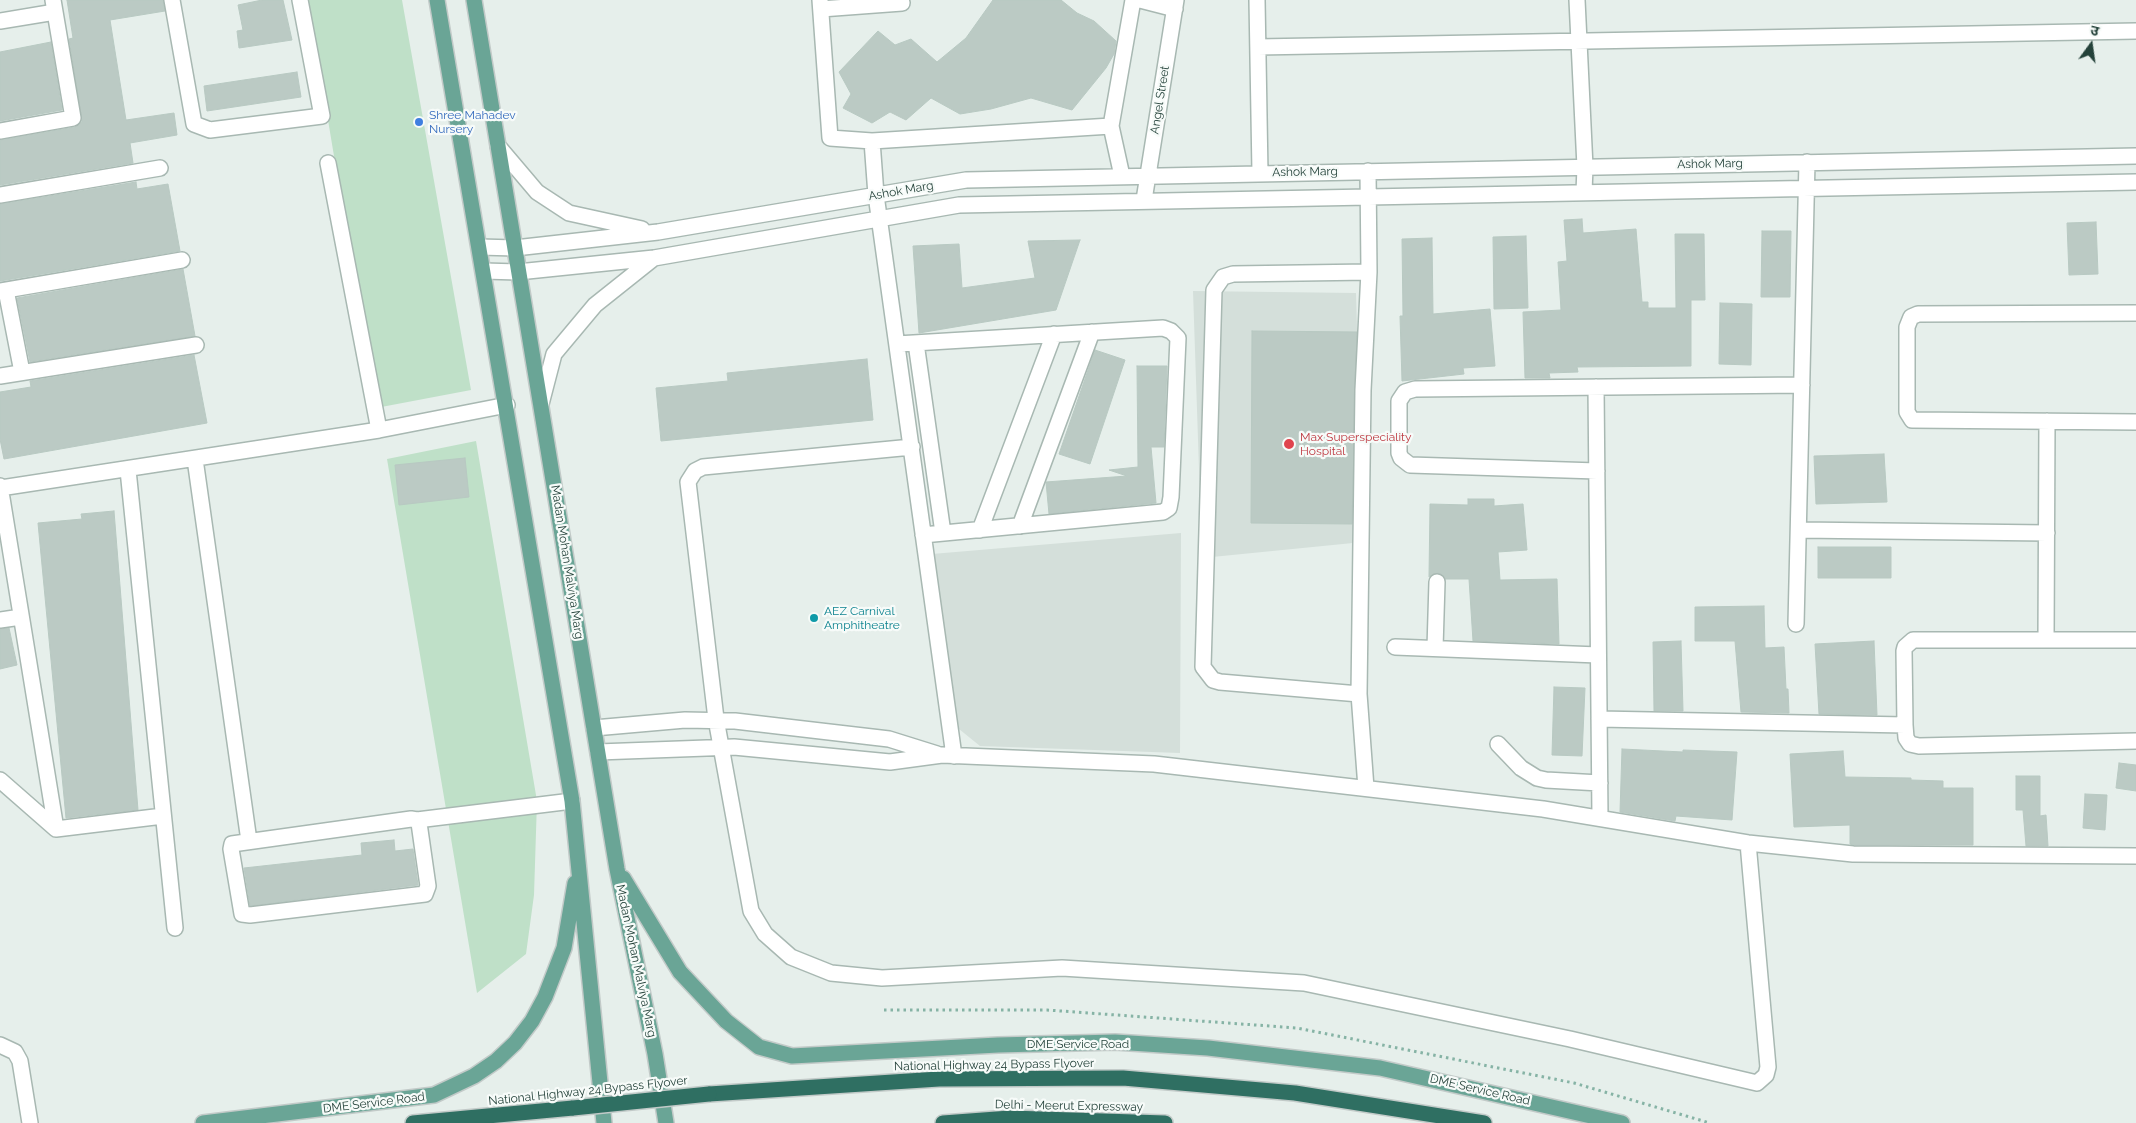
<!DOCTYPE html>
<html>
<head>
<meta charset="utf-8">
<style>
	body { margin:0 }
	#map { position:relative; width:2136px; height:1123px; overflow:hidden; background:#e6efeb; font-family:Raleway,"Noto Sans Devanagari",sans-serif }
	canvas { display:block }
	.north { position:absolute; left:2066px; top:20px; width:50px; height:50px; -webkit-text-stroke:4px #f7fbf9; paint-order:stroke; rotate:14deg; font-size:14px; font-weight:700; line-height:20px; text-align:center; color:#24423a }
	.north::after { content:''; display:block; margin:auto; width:18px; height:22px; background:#24423a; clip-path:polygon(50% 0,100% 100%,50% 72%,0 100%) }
</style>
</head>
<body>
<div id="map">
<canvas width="2136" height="1123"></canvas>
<div class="north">उ</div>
</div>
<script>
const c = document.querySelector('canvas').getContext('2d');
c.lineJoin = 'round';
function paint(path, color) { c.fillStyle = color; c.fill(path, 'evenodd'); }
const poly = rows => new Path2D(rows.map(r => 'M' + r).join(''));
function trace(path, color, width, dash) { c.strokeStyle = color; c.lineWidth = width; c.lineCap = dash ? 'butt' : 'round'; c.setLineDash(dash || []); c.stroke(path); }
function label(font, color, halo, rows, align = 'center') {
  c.font = font + ' Raleway,sans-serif'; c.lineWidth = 4.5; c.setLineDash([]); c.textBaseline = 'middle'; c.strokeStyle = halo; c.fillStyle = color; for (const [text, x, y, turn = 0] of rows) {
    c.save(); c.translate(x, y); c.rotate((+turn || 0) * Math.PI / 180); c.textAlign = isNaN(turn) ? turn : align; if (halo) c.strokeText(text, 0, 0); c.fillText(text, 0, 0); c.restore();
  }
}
paint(poly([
	[1193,291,1356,293,1363,542,1202,558],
	[1181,533,1180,753,980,746,959,729,932,554]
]), '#d4dfda');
paint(poly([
	[308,0,402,0,471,390,376,408],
	[476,441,537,801,534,895,526,954,477,993,387,459]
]), '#bfe0c8');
const building = poly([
	[67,0,163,0,165,11,110,20,126,120,174,113,177,135,130,143,133,163,0,185,0,140,75,127,82,122,69,39,73,38,67,0],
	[262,0,283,0,292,40,239,48,237,31,243,30,238,5,262,0],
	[993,0,1061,0,1077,13,1094,21,1116,41,1114,54,1106,68,1072,110,1031,98,991,109,960,114,931,98,906,120,890,112,872,123,843,108,851,94,839,72,878,31,895,45,911,39,937,62,966,38,993,0],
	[51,42,62,110,0,121,0,52,51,42],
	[297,72,301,97,207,111,204,86,297,72],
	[136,182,137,189,168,184,180,251,0,281,0,204,136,182],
	[1582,219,1583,233,1636,229,1642,302,1648,302,1648,308,1676,308,1675,234,1704,234,1705,300,1691,300,1691,366,1577,367,1578,372,1549,373,1550,378,1525,378,1523,312,1561,310,1558,262,1567,261,1564,220,1582,219],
	[2096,222,2098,274,2069,275,2067,223,2096,222],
	[1762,231,1791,231,1790,297,1761,297,1762,231],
	[1526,236,1528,308,1494,309,1493,237,1526,236],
	[1432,238,1433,314,1490,309,1495,366,1463,368,1464,374,1402,381,1400,316,1403,316,1402,239,1432,238],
	[1080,240,1056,310,919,333,913,246,959,244,962,288,1035,278,1028,241,1080,240],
	[183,269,195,336,30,362,17,298,183,269],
	[1720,303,1752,304,1751,365,1719,364,1720,303],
	[1252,331,1357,332,1352,524,1251,523,1252,331],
	[1095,350,1125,360,1090,464,1059,454,1095,350],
	[194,355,207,423,4,459,0,439,0,392,31,387,30,381,194,355],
	[867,359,873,420,661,441,656,388,728,381,727,373,867,359],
	[1137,366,1167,366,1164,447,1151,447,1156,503,1049,514,1046,482,1127,476,1109,470,1138,467,1137,366],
	[1884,454,1887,502,1816,504,1814,456,1884,454],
	[465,458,469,497,399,505,395,465,465,458],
	[1468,499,1494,499,1494,506,1523,504,1527,550,1498,552,1500,580,1557,579,1559,644,1473,641,1469,579,1446,579,1438,573,1429,577,1430,504,1468,505,1468,499],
	[114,511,138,810,66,818,38,523,82,519,81,514,114,511],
	[1818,547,1891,547,1891,578,1818,578,1818,547],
	[1764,606,1765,648,1784,647,1786,689,1788,689,1789,713,1741,712,1735,641,1695,641,1695,607,1764,606],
	[9,628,17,665,0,669,0,629,9,628],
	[1681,641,1683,711,1654,711,1653,642,1681,641],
	[1874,641,1877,715,1819,714,1815,644,1874,641],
	[1554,687,1585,688,1582,756,1552,755,1554,687],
	[1622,749,1683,752,1683,750,1737,752,1732,820,1676,816,1675,821,1620,812,1622,749],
	[1843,751,1845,777,1911,778,1911,780,1943,781,1943,788,1973,788,1973,845,1854,845,1850,844,1850,825,1794,827,1790,754,1843,751],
	[2119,763,2136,765,2136,791,2116,788,2119,763],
	[2016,776,2040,776,2040,816,2046,815,2048,846,2026,846,2023,810,2016,810,2016,776],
	[2085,794,2107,795,2105,830,2083,828,2085,794],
	[394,840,395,851,413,849,418,885,250,906,244,868,362,855,361,843,394,840]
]);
paint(building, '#bbcac4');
trace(building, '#b8c9c2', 1);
const minor = poly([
	[172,0,194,124,210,130,322,116,300,0],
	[820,0,830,138,872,141],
	[1140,0,1175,9],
	[1257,0,1260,173],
	[1577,0,1585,167,1584,192],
	[821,9,902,3],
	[0,21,55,12],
	[1258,47,2136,31],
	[1111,126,1133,0],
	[0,131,73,118,53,0],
	[498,146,537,192,569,213,642,229],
	[328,163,379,430],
	[0,195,160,168],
	[1144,200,1176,0],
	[480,247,515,248,658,232,966,180,2136,156],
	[484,271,518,272,654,258,959,205,2136,182],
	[6,290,22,372],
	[0,291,182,260],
	[2136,313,1918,314,1911,317,1907,327,1907,412,1912,420,2136,422],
	[916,343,943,533],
	[897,344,1163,328,1171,331,1178,338,1171,497,1169,508,1163,512,923,535],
	[0,376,196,345],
	[1596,387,1600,818],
	[541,404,554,354,595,305,654,258],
	[912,447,703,467,695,471,688,482,716,719,751,911,765,934,791,957,831,973,882,978,1062,968,1304,983,1570,1039,1757,1083,1766,1075,1768,1067,1748,843],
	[195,459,249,841],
	[128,470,175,928],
	[1597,471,1410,465,1401,458,1399,453,1399,401,1405,392,1415,389,1802,385],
	[0,486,56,829],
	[0,488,379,430,507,405],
	[1020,526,1092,332],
	[980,530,1054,334],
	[1799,530,2047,533],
	[0,620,21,617],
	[1796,624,1807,162],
	[2046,640,2047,421],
	[2136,640,1913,640,1905,647,1904,651,1905,725,1906,738,1910,744,1919,746,2136,741],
	[1395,647,1598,655],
	[1435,648,1437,582],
	[1359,694,1220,682,1213,680,1203,667,1214,290,1223,277,1233,274,1369,272],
	[1599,719,1905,725],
	[594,728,685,720,735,721,889,739,937,754],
	[1498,744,1521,768,1537,778,1546,780,1600,783],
	[598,752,734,747,890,762,942,755,1154,764,1543,809,1748,843,1853,854,2136,856],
	[954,756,876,195,872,141,1111,126,1122,176],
	[0,780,56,829,163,816],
	[1366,788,1359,694,1363,390,1369,272,1368,171],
	[411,819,417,820,419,823,428,886,425,894,250,915,242,914,231,849,232,844,411,819],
	[417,820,572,801],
	[0,1045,15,1052,20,1061,30,1123]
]);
const major = poly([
	[437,0,572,801,604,1123],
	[474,0,617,869,655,1054,666,1123],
	[623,878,680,972,726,1021,759,1047,792,1056,998,1045,1115,1042,1208,1048,1380,1068,1622,1123],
	[203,1123,434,1095,474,1076,496,1061,515,1043,532,1021,545,997,564,948,575,883]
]);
const highway = poly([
	[709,1094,939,1079,1123,1078,1295,1093,1484,1123],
	[413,1123,573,1108],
	[943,1123,1010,1118,1165,1123]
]);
trace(minor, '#a8b8b2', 18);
trace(major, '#c2cac8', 18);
trace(highway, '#c2cac8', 18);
trace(poly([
	[884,1010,1047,1010,1297,1028,1574,1083,1710,1123]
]), '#86b3a5', 3, [2.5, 4]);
trace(minor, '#fff', 15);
trace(major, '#6aa596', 15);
trace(highway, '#2f6f62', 15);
const highwayBridge = poly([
	[573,1108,709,1094]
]);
trace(highwayBridge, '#c2cac8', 18, []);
trace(highwayBridge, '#2f6f62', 15);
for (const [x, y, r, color] of [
	[419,122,5,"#3f7fe0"],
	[1289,444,6,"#e0444e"],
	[814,618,5,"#0f9aa8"]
]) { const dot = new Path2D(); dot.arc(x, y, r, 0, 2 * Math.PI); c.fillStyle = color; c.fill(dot); trace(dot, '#f7fbf9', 2); }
label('12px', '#24423a', '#f7fbf9', [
	["Angel Street",1160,100,-81],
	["Ashok Marg",1710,164,-1],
	["Ashok Marg",1305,172,-1],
	["Ashok Marg",901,191,-10],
	["Madan Mohan Malviya Marg",567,562,81],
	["Madan Mohan Malviya Marg",636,961,78],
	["DME Service Road",1078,1044],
	["National Highway 24 Bypass Flyover",994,1065,-1],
	["DME Service Road",1480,1090,13],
	["National Highway 24 Bypass Flyover",588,1091,-6],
	["DME Service Road",374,1103,-7],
	["Delhi - Meerut Expressway",1069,1106,1]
]);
label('12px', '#366cbe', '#f7fbf9', [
	["Shree Mahadev",429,115],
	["Nursery",429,129]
], 'left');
label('12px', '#be3a42', '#f7fbf9', [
	["Max Superspeciality",1300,437],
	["Hospital",1300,451]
], 'left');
label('12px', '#0d838f', '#f7fbf9', [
	["AEZ Carnival",824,611],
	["Amphitheatre",824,625]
], 'left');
</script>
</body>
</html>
